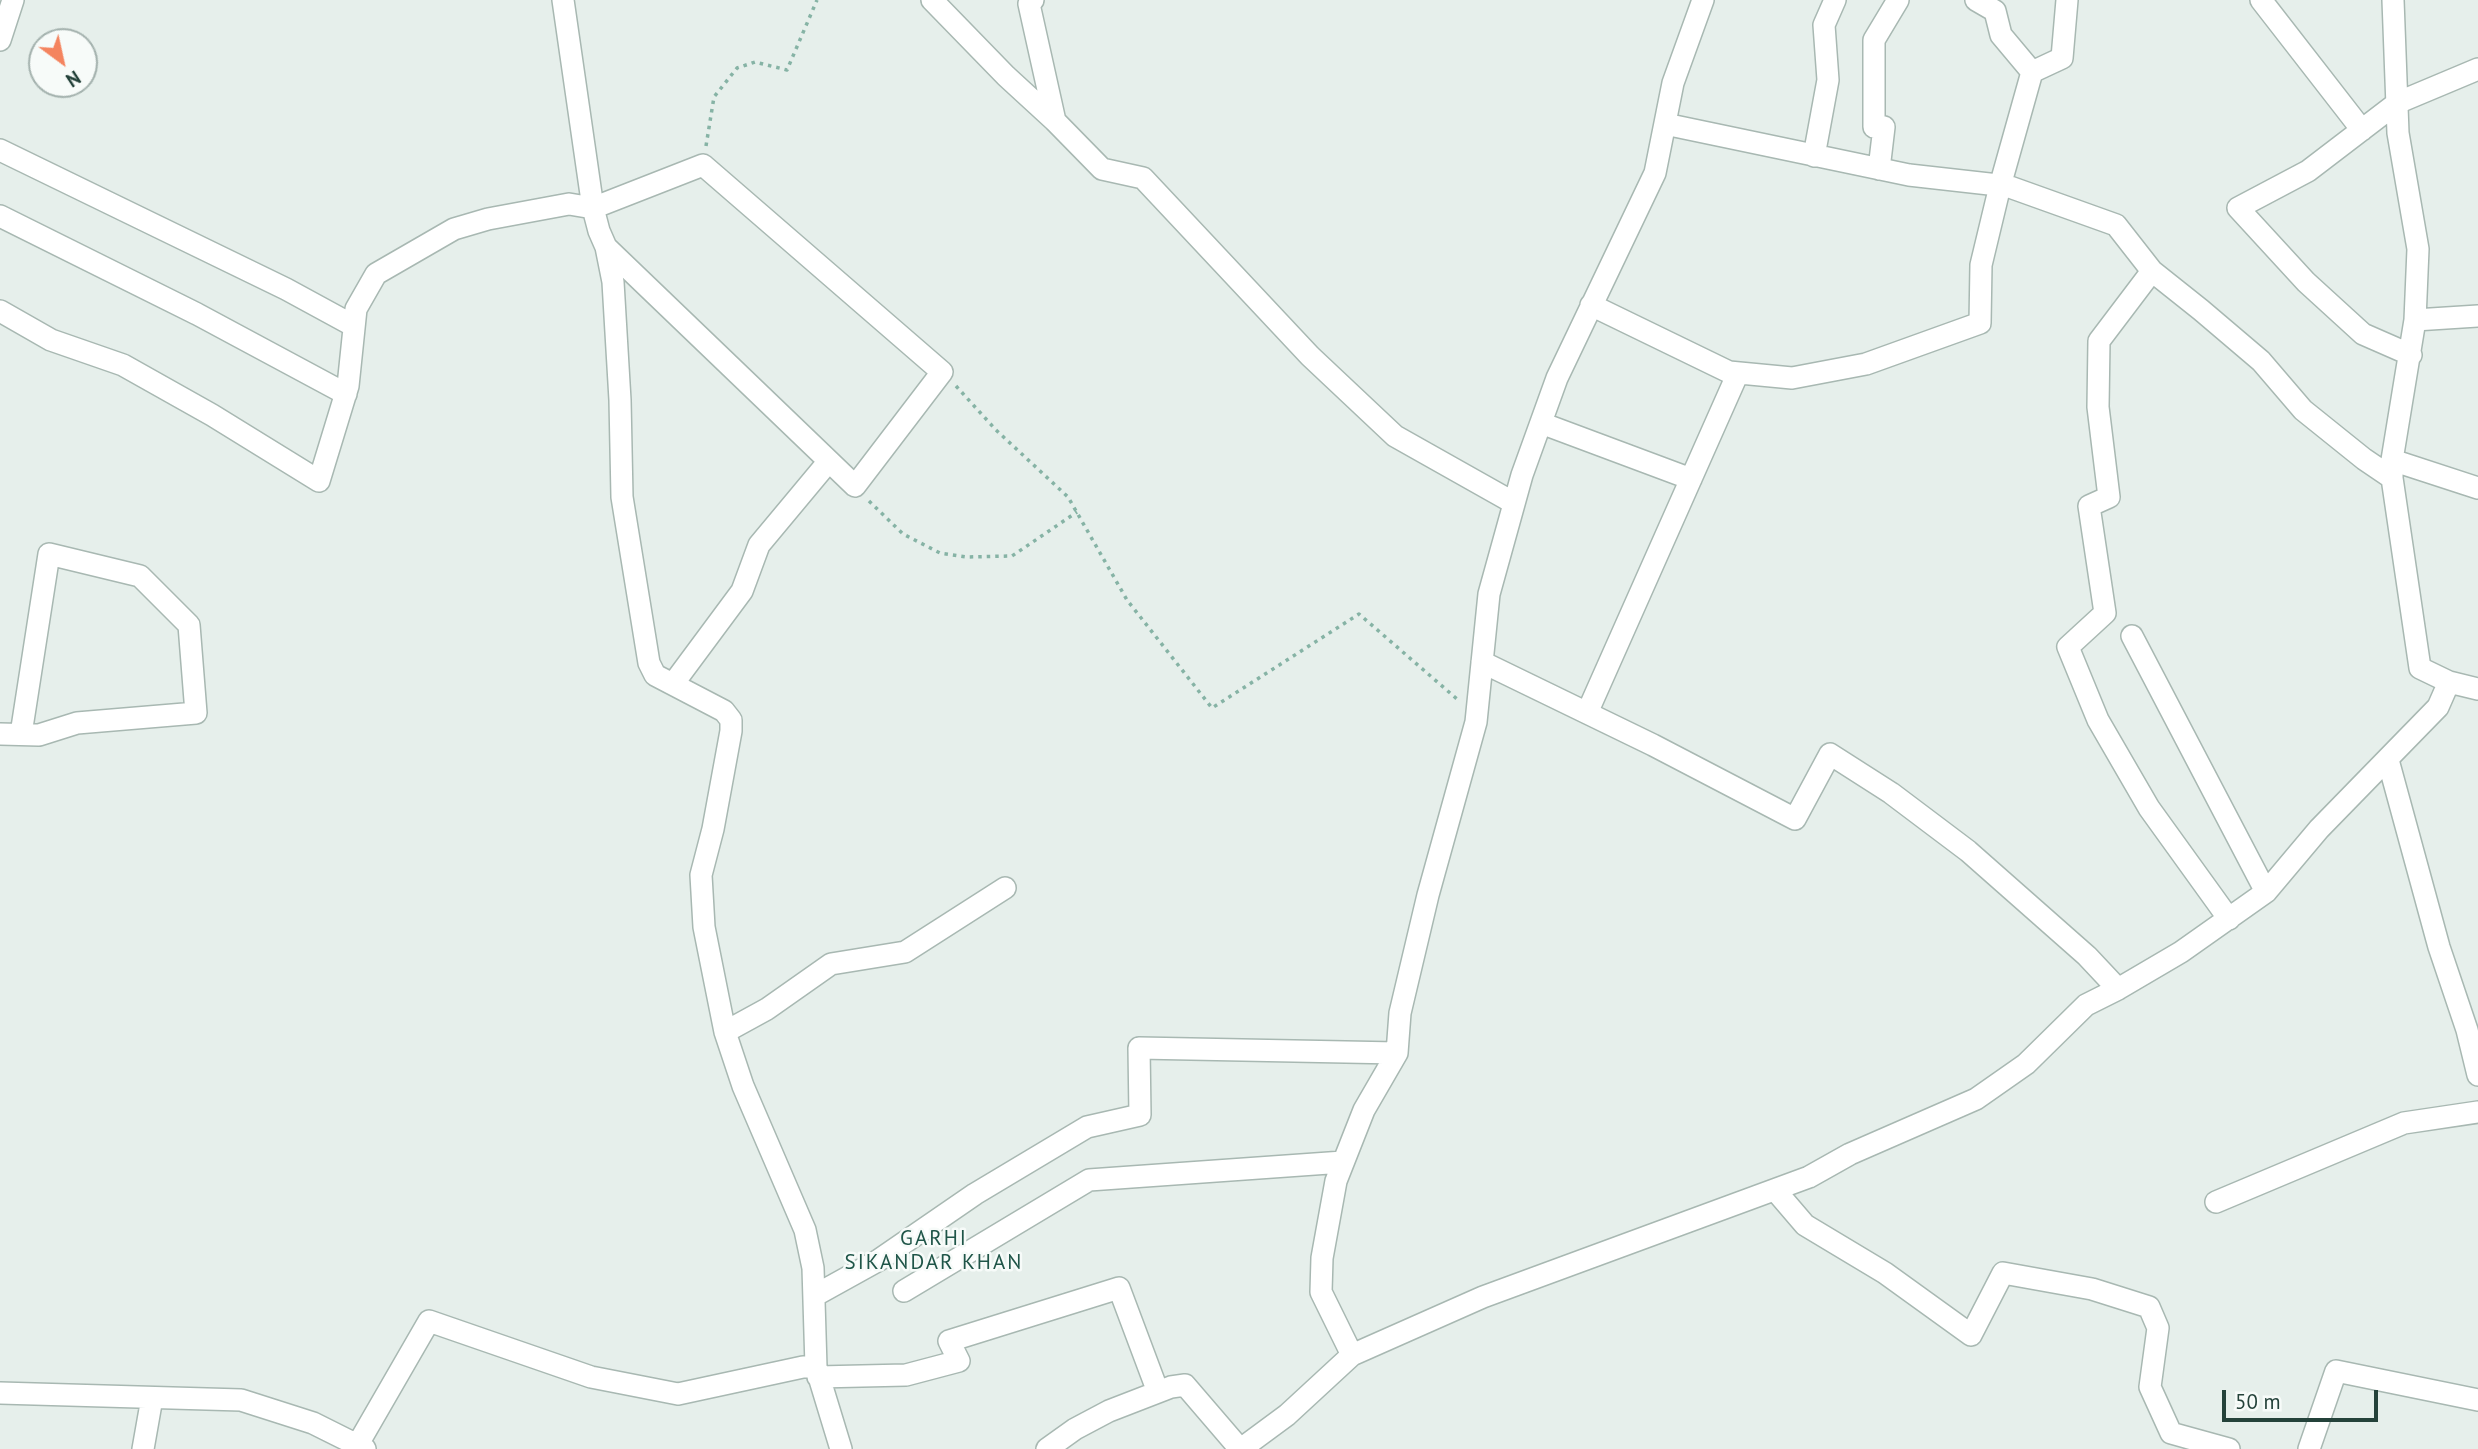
<!DOCTYPE html>
<html>
<head>
<meta charset="utf-8">
<style>
	body { margin:0 }
	#map { position:relative; width:2478px; height:1449px; overflow:hidden; background:#e6efeb; font-family:"PT Sans",sans-serif }
	canvas { display:block }
	.north { position:absolute; left:28px; top:28px; width:70px; height:70px; box-sizing:border-box; background:#f7fbf9; border:2px solid #a3b1ad; border-radius:50%; rotate:147deg; font-size:19px; font-weight:700; line-height:28px; text-align:center; color:#24423a }
	.north::after { content:''; display:block; margin:auto; width:24px; height:32px; background:#f4845f; clip-path:polygon(50% 0,100% 100%,50% 72%,0 100%) }
	.scale { position:absolute; left:2222px; top:1390px; width:156px; height:32px; box-sizing:border-box; border:4px solid #24423a; border-top:0; padding-left:9px; font-size:21px; line-height:24px; white-space:nowrap; color:#24423a; -webkit-text-stroke:5px #f7fbf9; paint-order:stroke }
</style>
</head>
<body>
<div id="map">
<canvas width="2478" height="1449"></canvas>
<div class="north">N</div>
<div class="scale">50 m</div>
</div>
<script>
const c = document.querySelector('canvas').getContext('2d');
c.lineJoin = 'round';
const poly = rows => new Path2D(rows.map(r => 'M' + r).join(''));
function trace(path, color, width, dash) { c.strokeStyle = color; c.lineWidth = width; c.lineCap = dash ? 'butt' : 'round'; c.setLineDash(dash || []); c.stroke(path); }
function label(font, color, halo, rows, align = 'center') {
  c.font = font + ' "PT Sans",sans-serif'; c.lineWidth = 5; c.setLineDash([]); c.textBaseline = 'middle'; c.strokeStyle = halo; c.fillStyle = color; for (const [text, x, y, turn = 0] of rows) {
    c.save(); c.translate(x, y); c.rotate((+turn || 0) * Math.PI / 180); c.textAlign = isNaN(turn) ? turn : align; if (halo) c.strokeText(text, 0, 0); c.fillText(text, 0, 0); c.restore();
  }
}
const minor = poly([
	[932,0,1006,76,1055,121],
	[1033,0,1029,4,1055,121,1102,169,1143,178,1310,356,1395,436,1514,503],
	[2261,0,2362,130],
	[2393,0,2398,133,2418,249,2415,320,2392,460,2392,478,2420,668,2449,682,2478,689],
	[0,40,13,0],
	[2032,72,2062,58,2067,0],
	[1665,124,1909,175,2007,186,2116,225,2152,271,2201,310,2261,361,2303,410,2364,459,2392,478],
	[0,150,286,289,354,326],
	[1814,156,1828,80,1824,25,1835,0],
	[1879,169,1884,127,1874,127,1874,40,1898,0],
	[0,216,197,314,346,394],
	[2152,271,2099,341,2098,407,2109,497,2089,506,2105,613,2068,647,2098,720,2149,808,2229,919],
	[1591,305,1729,372,1792,378,1866,364,1980,323,1981,265,2000,186,2032,72,2001,35,1995,11,1976,0],
	[0,311,51,340,123,365,212,415,319,481,348,386,356,309,376,274,454,229,488,219,569,204,593,208,703,165,942,372,855,486,606,247],
	[2415,320,2478,316],
	[2411,355,2363,334,2306,282,2238,208,2308,171,2397,103,2478,69],
	[1541,423,1691,479],
	[2392,460,2478,488],
	[2132,636,2266,892],
	[1482,662,1653,745,1795,819,1830,754,1891,793,1968,851,2087,956,2118,989],
	[673,684,742,591,759,545,829,461],
	[1587,713,1738,373],
	[0,734,39,735,77,723,196,713,189,625,140,576,49,554,21,734],
	[2388,760,2439,947,2467,1030,2478,1075],
	[725,1032,767,1009,831,964,905,952,1005,888],
	[1775,1190,1805,1225,1885,1273,1971,1335,2003,1273,2092,1289,2149,1307,2158,1328,2150,1387,2171,1433,2229,1449],
	[2216,1202,2404,1123,2478,1112],
	[904,1291,1089,1180,1343,1162],
	[814,1296,879,1260,975,1194,1087,1127,1140,1115,1139,1048,1397,1053],
	[1352,1355,1321,1292,1322,1258,1336,1181,1364,1110,1397,1053,1400,1013,1428,895,1476,722,1489,594,1522,475,1557,378,1655,173,1673,83,1703,0],
	[816,1367,841,1449],
	[818,1377,906,1375,959,1361,949,1341,1119,1288,1158,1392],
	[0,1393,241,1400,313,1423,365,1449],
	[358,1444,429,1321,591,1377,678,1394,803,1367,816,1367,813,1268,805,1230,743,1086,725,1032,704,927,701,875,713,829,731,731,731,720,724,711,655,675,649,663,622,497,620,400,613,282,606,247,599,231,593,208,563,0],
	[143,1449,152,1398],
	[1047,1449,1075,1429,1109,1411,1171,1387,1185,1385,1240,1449],
	[1241,1449,1287,1415,1352,1355,1483,1297,1809,1177,1850,1154,1976,1099,2026,1064,2086,1005,2118,989,2181,952,2266,892,2319,829,2438,707,2449,682],
	[2309,1449,2336,1371,2478,1400]
]);
trace(minor, '#a8b8b2', 24);
trace(poly([
	[706,146,714,97,737,68,755,62,787,70,817,0],
	[956,386,996,430,1068,497,1127,600,1212,708,1359,614,1457,699],
	[869,501,903,534,940,553,967,557,1012,556,1077,512]
]), '#86b3a5', 3.5, [3.5, 5]);
trace(minor, '#fff', 21);
c.letterSpacing = '2px';
label('21px', '#1f5548', '#f7fbf9', [
	["GARHI",934,1239],
	["SIKANDAR KHAN",934,1263]
]);
c.letterSpacing = '0px';
</script>
</body>
</html>
